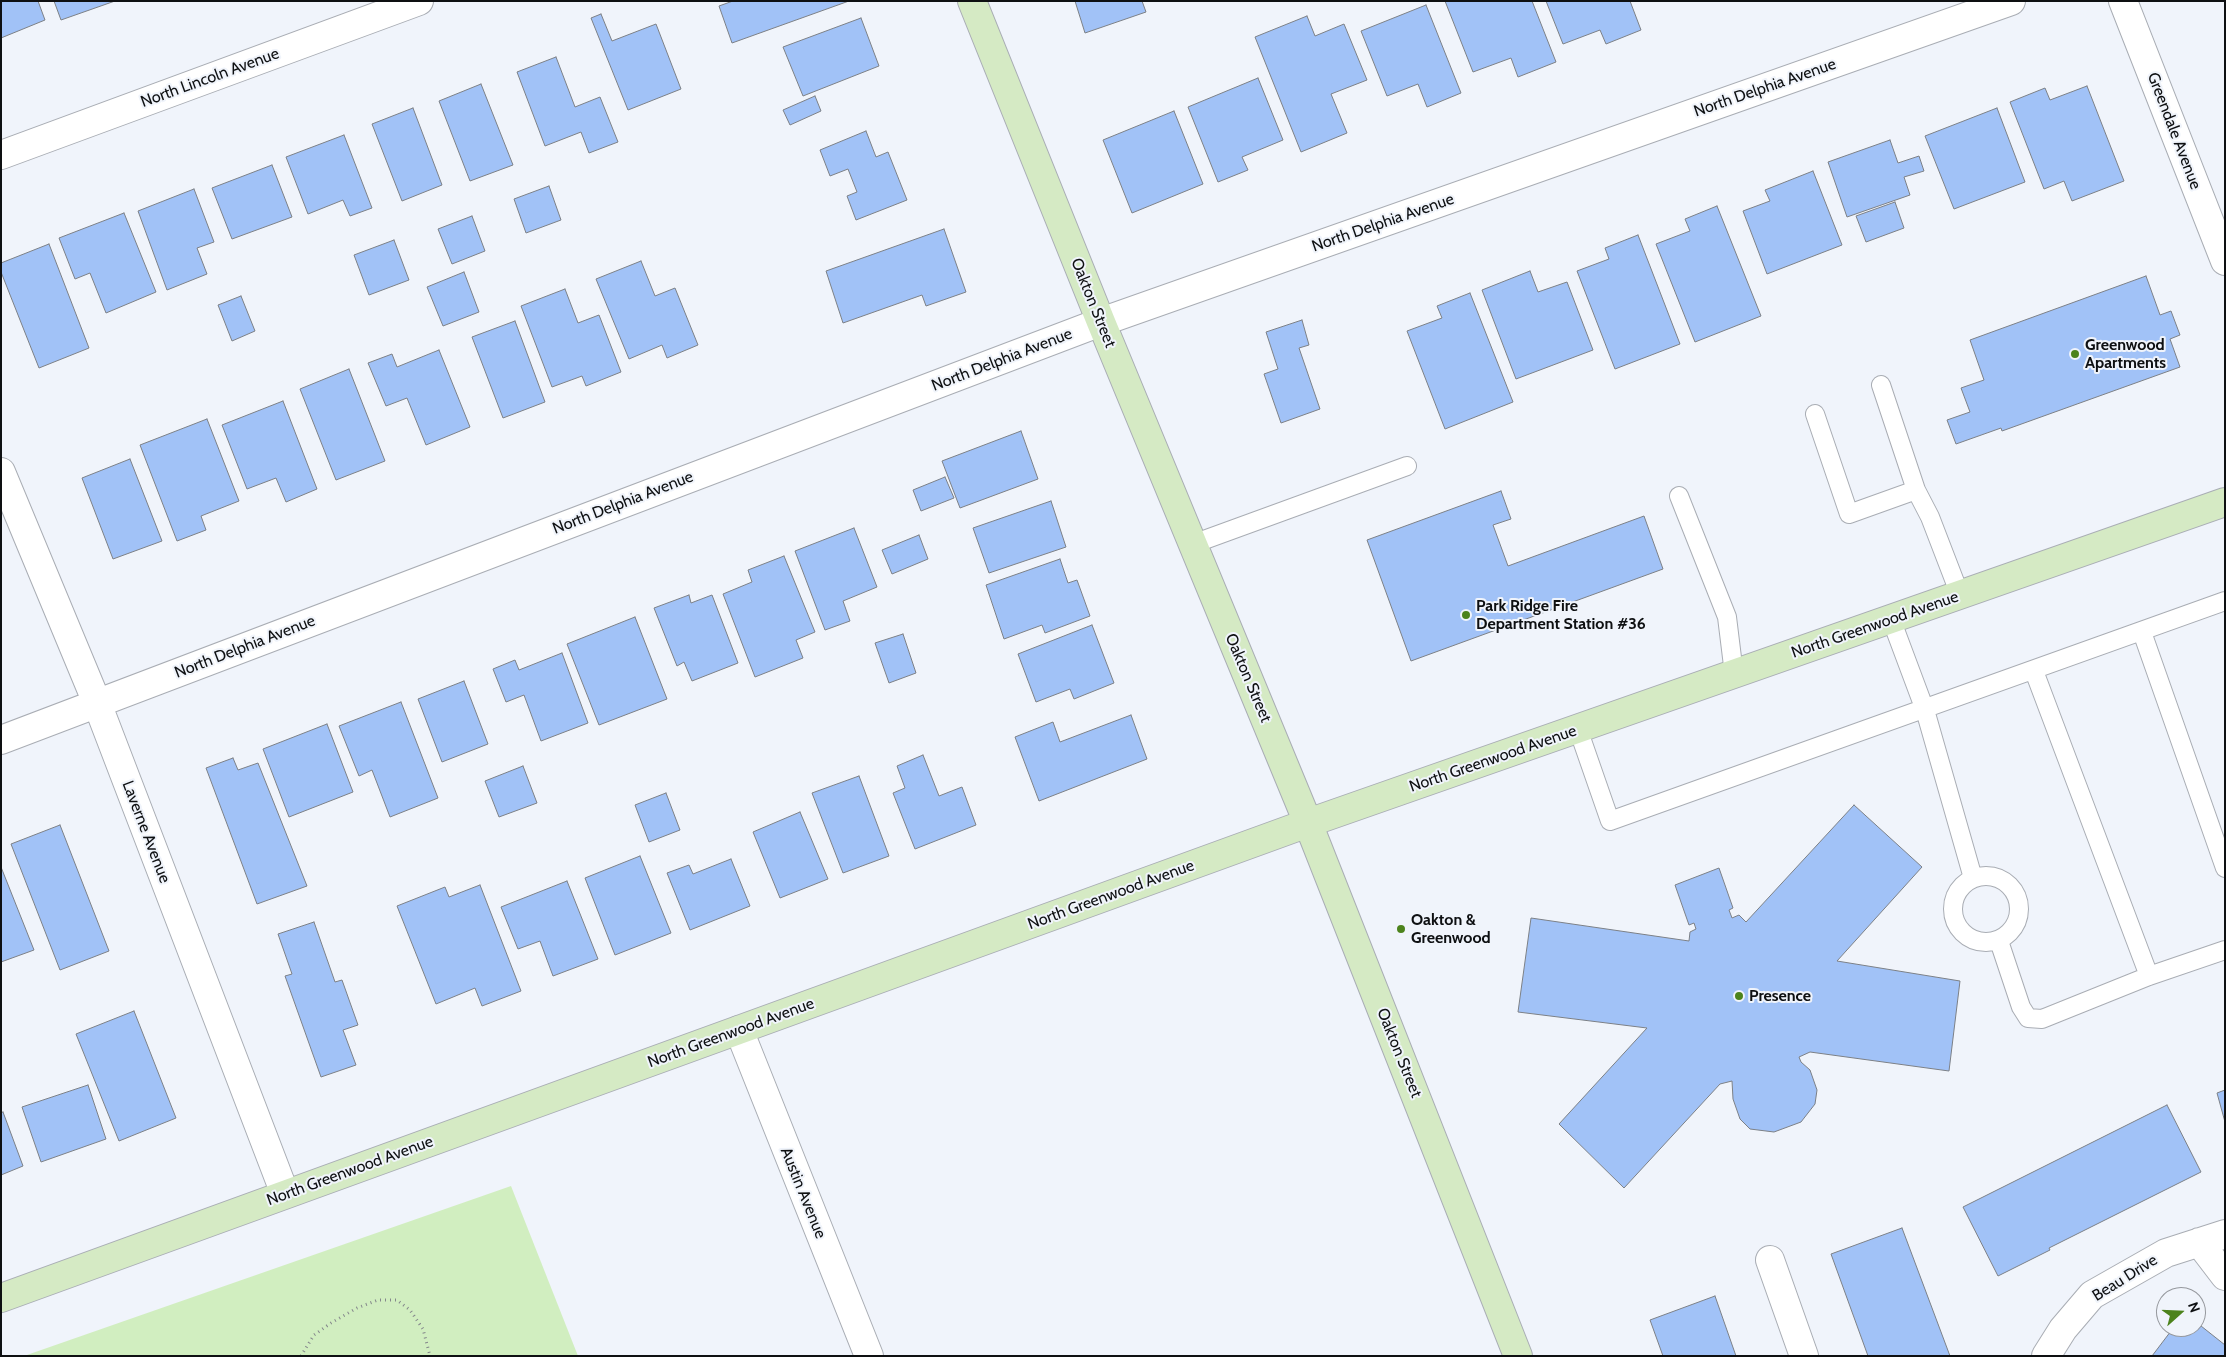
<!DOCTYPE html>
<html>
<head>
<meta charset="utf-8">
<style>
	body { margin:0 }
	#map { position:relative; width:2226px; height:1357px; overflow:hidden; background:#f0f4fb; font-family:Cabin,sans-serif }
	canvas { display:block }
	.frame { position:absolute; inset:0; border:2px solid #0e1012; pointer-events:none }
	.north { position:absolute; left:2156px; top:1287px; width:50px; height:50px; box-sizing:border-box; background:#f0f4fb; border:1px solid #96999e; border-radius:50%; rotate:70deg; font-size:14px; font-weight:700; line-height:20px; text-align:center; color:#0e1012 }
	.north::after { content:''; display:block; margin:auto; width:18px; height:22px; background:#4c831c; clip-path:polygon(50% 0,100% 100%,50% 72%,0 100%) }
</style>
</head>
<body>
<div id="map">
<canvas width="2226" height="1357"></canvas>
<div class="frame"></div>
<div class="north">N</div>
</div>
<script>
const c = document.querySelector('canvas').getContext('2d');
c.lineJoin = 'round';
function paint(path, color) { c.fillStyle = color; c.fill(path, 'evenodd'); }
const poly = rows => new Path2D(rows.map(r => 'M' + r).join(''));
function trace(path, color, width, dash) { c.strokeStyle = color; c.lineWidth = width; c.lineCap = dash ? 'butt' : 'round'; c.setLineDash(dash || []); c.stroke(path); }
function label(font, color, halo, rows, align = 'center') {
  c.font = font + ' Cabin,sans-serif'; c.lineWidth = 4; c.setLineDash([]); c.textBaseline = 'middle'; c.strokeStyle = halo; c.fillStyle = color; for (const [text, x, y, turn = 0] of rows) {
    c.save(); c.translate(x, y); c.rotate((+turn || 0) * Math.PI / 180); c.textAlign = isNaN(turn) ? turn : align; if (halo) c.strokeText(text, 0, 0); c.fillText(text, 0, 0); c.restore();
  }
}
paint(poly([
	[511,1186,578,1356,24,1356]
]), '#d1eec0');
const building = poly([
	[1,1,38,1,45,20,1,38,1,1],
	[54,1,115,1,61,20,54,1],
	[733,1,849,1,732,43,719,6,733,1],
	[1075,1,1142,1,1146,12,1085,33,1075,1],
	[1445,1,1532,1,1556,62,1518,77,1511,58,1473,72,1445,1],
	[1546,1,1630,1,1641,30,1606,44,1600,30,1563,44,1546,1],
	[1426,5,1461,93,1427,107,1418,84,1387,96,1361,31,1426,5],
	[601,14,612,41,656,24,681,89,628,110,591,18,601,14],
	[1307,16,1315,36,1344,24,1367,80,1331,94,1347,133,1301,152,1255,37,1307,16],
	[861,18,879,66,803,96,783,47,861,18],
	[556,57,575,107,600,97,618,142,589,153,581,132,545,146,517,72,556,57],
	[1258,78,1283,140,1242,157,1248,170,1218,182,1188,107,1258,78],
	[481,84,513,165,470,181,439,101,481,84],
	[2087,86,2124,181,2072,201,2064,181,2044,189,2010,102,2045,88,2050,100,2087,86],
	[815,96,821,111,790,125,783,110,815,96],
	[413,108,442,185,402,201,372,124,413,108],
	[1997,108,2025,182,1954,209,1925,136,1997,108],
	[1174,111,1203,184,1132,213,1103,140,1174,111],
	[866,131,876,157,888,152,907,200,856,220,847,196,857,192,848,169,830,176,820,150,866,131],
	[344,135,372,208,350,216,343,200,308,214,286,157,344,135],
	[1890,140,1898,163,1919,156,1924,171,1904,177,1910,195,1847,217,1828,162,1890,140],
	[272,165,292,217,232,239,212,188,272,165],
	[1813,171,1842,245,1767,274,1743,211,1770,201,1765,190,1813,171],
	[549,186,561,220,526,233,514,199,549,186],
	[194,189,214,242,197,248,207,274,167,290,138,211,194,189],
	[1895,202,1904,228,1866,242,1856,216,1895,202],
	[1717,206,1761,316,1695,342,1656,244,1690,231,1685,219,1717,206],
	[124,213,156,292,106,313,90,273,75,279,59,238,124,213],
	[472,216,485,251,452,264,438,229,472,216],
	[944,229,966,292,926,306,922,295,843,323,826,271,944,229],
	[1638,235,1680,344,1615,369,1577,271,1609,259,1605,248,1638,235],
	[394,240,409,280,369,295,354,255,394,240],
	[49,244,89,348,39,368,1,272,1,263,49,244],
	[641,261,655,296,675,288,698,345,667,358,662,345,629,359,596,279,641,261],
	[1530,271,1538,292,1567,282,1593,350,1516,379,1482,290,1530,271],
	[464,272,479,312,443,326,427,287,464,272],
	[2146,276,2160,315,2171,311,2180,335,2170,339,2180,367,2002,431,2001,428,1956,444,1947,420,1970,412,1961,388,1984,380,1970,340,2146,276],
	[565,289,578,323,599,315,621,372,586,386,582,376,552,387,521,306,565,289],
	[1470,293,1513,402,1445,429,1407,331,1442,318,1437,306,1470,293],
	[241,296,255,331,232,341,218,305,241,296],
	[1302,320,1309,345,1299,348,1320,409,1281,423,1264,374,1278,369,1266,332,1302,320],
	[515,321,545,402,503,418,472,337,515,321],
	[439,350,470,427,426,445,407,398,386,406,368,363,392,354,397,367,439,350],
	[349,369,385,461,336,480,300,389,349,369],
	[283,401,317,489,286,502,276,478,247,489,222,425,283,401],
	[207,419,239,501,201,516,206,530,177,541,140,445,207,419],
	[1021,431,1038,479,960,508,942,461,1021,431],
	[130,459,162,541,113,559,82,478,130,459],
	[945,477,954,498,921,511,913,490,945,477],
	[1501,491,1511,519,1493,525,1508,566,1644,516,1663,569,1411,661,1367,540,1501,491],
	[1051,501,1066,547,989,573,973,528,1051,501],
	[854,528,877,587,843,601,850,621,825,630,795,551,854,528],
	[919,535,928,559,892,574,882,550,919,535],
	[784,556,815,632,796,640,803,658,755,677,723,594,752,582,748,570,784,556],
	[1060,559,1068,583,1077,580,1090,616,1045,633,1042,625,1004,639,986,585,1060,559],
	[689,595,691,603,712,595,738,663,692,681,684,662,677,666,654,608,689,595],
	[635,617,667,699,599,725,567,644,635,617],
	[1092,625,1114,683,1074,699,1070,689,1036,702,1018,654,1092,625],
	[903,634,916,673,889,683,875,643,903,634],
	[562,653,588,723,541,741,524,695,506,702,493,669,515,660,519,670,562,653],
	[464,681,488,744,442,762,418,699,464,681],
	[401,702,438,798,390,817,372,770,359,776,339,726,401,702],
	[1131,715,1147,759,1039,801,1015,737,1053,722,1060,742,1131,715],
	[327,724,353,792,289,817,263,749,327,724],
	[923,755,939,796,962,787,976,825,915,849,893,793,905,788,897,766,923,755],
	[233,758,238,770,258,763,307,886,257,904,206,768,233,758],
	[523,766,537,803,499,817,485,781,523,766],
	[859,776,889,856,843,873,812,793,859,776],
	[666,793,680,830,649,842,635,805,666,793],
	[1854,805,1922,867,1837,961,1960,981,1949,1071,1810,1052,1799,1057,1801,1062,1810,1070,1817,1090,1815,1104,1801,1122,1774,1132,1750,1129,1740,1119,1733,1099,1732,1081,1720,1084,1624,1188,1559,1124,1647,1028,1518,1012,1531,918,1689,941,1690,932,1696,929,1694,923,1689,925,1675,885,1719,868,1733,908,1729,910,1732,918,1739,915,1746,922,1854,805],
	[800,812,828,879,780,898,753,832,800,812],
	[60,825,109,951,60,970,11,844,60,825],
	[640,856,671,933,615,955,585,878,640,856],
	[731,859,750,906,690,930,667,873,689,865,693,874,731,859],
	[1,867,34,950,1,962,1,867],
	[567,881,598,959,553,976,540,941,518,949,501,907,567,881],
	[480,885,521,991,482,1006,475,988,436,1004,397,906,445,887,449,897,480,885],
	[314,922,335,982,342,980,358,1025,343,1030,356,1065,321,1077,285,976,292,974,278,934,314,922],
	[134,1011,176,1118,119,1141,76,1034,134,1011],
	[88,1085,106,1139,41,1162,22,1107,88,1085],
	[2225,1090,2225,1122,2217,1093,2225,1090],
	[2167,1105,2201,1172,2049,1248,2050,1250,1998,1276,1963,1207,2167,1105],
	[3,1112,23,1166,1,1175,1,1113,3,1112],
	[1902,1228,1950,1356,1868,1356,1831,1254,1902,1228],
	[1715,1296,1736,1356,1663,1356,1650,1320,1715,1296],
	[2196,1322,2225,1345,2225,1356,2152,1356,2174,1327,2196,1327,2196,1322]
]);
paint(building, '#a1c2f7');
trace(building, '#7c8086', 1);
const lane = poly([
	[1881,385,1916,490],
	[1815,414,1849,514,1916,490,1930,517,1960,595],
	[1679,496,1727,617,1734,674],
	[1193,544,1407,466],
	[1891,619,1925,710,1973,878],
	[2142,632,2225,868],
	[2034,671,2149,976],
	[1578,729,1610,821,2225,601],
	'1953 909a33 33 0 1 1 66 0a33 33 0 1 1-66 0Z',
	[1999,941,2021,1007,2028,1018,2042,1019,2149,976,2225,950]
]);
const street = poly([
	[2123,1,2225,261],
	[1,155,419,1],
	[1,472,97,703,285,1194],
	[1,740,1101,322,2011,1],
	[739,1030,869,1356],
	[2199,1242,2225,1276],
	[1770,1260,1804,1356],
	[2046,1356,2063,1329,2092,1295,2166,1253,2225,1234]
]);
const secondary = poly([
	[972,1,1101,322,1308,823,1518,1356],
	[1,1298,1308,823,2225,502]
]);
trace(lane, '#a9adb4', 20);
trace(street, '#a9adb4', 30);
trace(secondary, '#a9adb4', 30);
trace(poly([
	[301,1356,314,1335,331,1323,357,1308,378,1300,397,1300,410,1310,423,1329,430,1356]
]), '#84878b', 3, [1, 4]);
trace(lane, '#fff', 18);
trace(street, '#fff', 28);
trace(secondary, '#d5eac4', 28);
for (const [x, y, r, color] of [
	[2075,354,5,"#4c831c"],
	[1466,615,5,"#4c831c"],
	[1401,929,5,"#4c831c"],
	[1739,996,5,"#4c831c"]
]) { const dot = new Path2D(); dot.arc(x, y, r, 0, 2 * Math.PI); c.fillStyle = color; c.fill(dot); trace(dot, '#f0f4fb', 2); }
label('16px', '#0e1012', '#f0f4fb', [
	["North Lincoln Avenue",210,78,-20],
	["North Delphia Avenue",1765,88,-19],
	["Greendale Avenue",2174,131,69],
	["North Delphia Avenue",1383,223,-19],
	["Oakton Street",1093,303,68],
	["North Delphia Avenue",1002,360,-21],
	["North Delphia Avenue",623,503,-21],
	["North Greenwood Avenue",1875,625,-19],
	["North Delphia Avenue",245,647,-21],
	["Oakton Street",1248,678,67],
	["North Greenwood Avenue",1493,759,-19],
	["Laverne Avenue",146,832,69],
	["North Greenwood Avenue",1111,895,-20],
	["North Greenwood Avenue",731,1033,-20],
	["Oakton Street",1399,1053,68],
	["North Greenwood Avenue",350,1171,-20],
	["Austin Avenue",803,1193,68],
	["Beau Drive",2125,1278,-32]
]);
label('bold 16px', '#0e1012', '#f0f4fb', [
	["Greenwood",2085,345],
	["Apartments",2085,363],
	["Park Ridge Fire",1476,606],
	["Department Station #36",1476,624],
	["Oakton &",1411,920],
	["Greenwood",1411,938],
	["Presence",1749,996]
], 'left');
</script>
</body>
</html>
